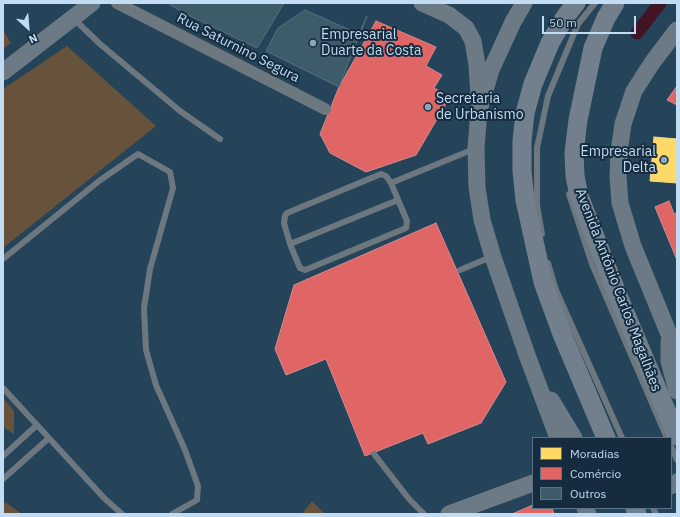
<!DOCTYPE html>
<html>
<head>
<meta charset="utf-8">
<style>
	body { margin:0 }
	#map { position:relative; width:680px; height:517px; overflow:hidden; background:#254459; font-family:"IBM Plex Sans",sans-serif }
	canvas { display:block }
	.frame { position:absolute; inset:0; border:4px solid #c1dcf3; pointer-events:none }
	.legend { position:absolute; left:532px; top:437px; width:140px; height:72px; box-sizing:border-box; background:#162c3e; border:1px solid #5a7286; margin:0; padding:5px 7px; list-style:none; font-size:12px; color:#c1dcf3 }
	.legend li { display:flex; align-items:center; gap:8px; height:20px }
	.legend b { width:20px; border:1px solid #5a7286 }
	.north { position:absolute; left:8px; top:8px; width:40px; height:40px; -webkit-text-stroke:3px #162c3e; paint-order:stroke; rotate:154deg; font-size:11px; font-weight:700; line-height:16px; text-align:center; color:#c1dcf3 }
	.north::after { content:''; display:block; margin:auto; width:14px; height:18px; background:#c1dcf3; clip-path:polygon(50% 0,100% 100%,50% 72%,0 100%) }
	.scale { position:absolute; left:542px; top:16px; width:94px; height:18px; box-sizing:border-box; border:2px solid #c1dcf3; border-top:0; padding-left:5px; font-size:12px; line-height:14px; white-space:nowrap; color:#c1dcf3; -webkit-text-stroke:3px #162c3e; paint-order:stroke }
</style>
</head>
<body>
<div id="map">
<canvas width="680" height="517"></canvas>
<div class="frame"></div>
<ul class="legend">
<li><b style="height:11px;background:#ffd966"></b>Moradias</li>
<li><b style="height:11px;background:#e06666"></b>Comércio</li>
<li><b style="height:11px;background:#3d5b69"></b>Outros</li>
</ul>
<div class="north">N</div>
<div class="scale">50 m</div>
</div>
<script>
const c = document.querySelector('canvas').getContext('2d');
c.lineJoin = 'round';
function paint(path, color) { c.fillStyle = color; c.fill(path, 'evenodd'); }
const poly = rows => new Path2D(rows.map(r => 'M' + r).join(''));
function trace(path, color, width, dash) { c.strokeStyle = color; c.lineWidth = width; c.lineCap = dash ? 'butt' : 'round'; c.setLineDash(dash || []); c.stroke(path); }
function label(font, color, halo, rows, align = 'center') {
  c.font = font + ' "IBM Plex Sans",sans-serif'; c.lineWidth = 4; c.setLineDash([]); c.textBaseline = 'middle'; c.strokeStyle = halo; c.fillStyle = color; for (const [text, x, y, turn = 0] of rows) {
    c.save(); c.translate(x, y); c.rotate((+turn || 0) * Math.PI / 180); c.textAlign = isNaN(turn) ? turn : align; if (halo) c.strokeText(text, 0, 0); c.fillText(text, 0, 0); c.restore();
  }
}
paint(poly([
	[3,30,11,43,3,49],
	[67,46,156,126,3,248,3,89],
	[3,398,14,411,14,434,3,427],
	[312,501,325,514,302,514],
	[5,502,22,514,3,514,3,506]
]), '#67523c');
const homes = poly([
	[654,137,677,139,677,183,650,181,654,137]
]);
paint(homes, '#ffd966');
trace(homes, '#ecda90', 1);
const shops = poly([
	[376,21,436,47,426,66,442,75,434,88,450,97,416,155,366,172,330,153,320,134,339,87,376,21],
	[677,86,677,105,667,100,677,86],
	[669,201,674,214,677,213,677,260,655,207,669,201],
	[436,223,506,382,481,423,428,444,423,433,365,456,326,359,286,375,275,349,294,285,436,223],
	[533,505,533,508,552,508,554,514,512,514,533,505]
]);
paint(shops, '#e06666');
trace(shops, '#d78990', 1);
trace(poly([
	[637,33,660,3]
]), '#421526', 13);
const building = poly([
	[168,3,284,3,257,48,182,12,168,3],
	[305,10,359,34,367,16,339,87,266,51,278,28,305,10]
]);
paint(building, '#3d5b69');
trace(building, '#537180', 1);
trace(poly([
	[74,19,100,44,180,111,220,139],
	[391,183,386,176,381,174,287,213,285,216,284,223,290,244,300,268,305,270,310,268,406,228,407,221,391,183,474,149],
	[569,194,592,264,667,438],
	[542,234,537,205,537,148,548,96,578,24,595,3],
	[290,244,398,200],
	[3,259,99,181,138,154,170,172,173,188,150,269,144,308,146,350,156,385,185,450,198,486,197,500,172,514],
	[548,263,556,290,622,438],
	[460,270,491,257],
	[3,388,104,498,122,514],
	[671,446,677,460],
	[374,454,409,499,424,514],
	[3,456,37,425],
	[3,479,49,438],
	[653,508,656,514]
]), '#6c7780', 6);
trace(poly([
	[117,3,325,109]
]), '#6c7780', 12);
trace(poly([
	[422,3,449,15,466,28,473,41,477,65,479,96],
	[524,3,513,22,491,70,479,110,476,148,477,187,482,220,493,257,527,355,558,438],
	[677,30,652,63,634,91,623,124,619,152,618,176,620,203,633,246,677,354],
	[3,72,92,3],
	[669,342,669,361,677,391],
	[551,400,574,438],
	[671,486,677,482],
	[585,508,588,514],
	[449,514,533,483]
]), '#6b7a84', 17);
trace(poly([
	[576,3,565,17,550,43,533,84,525,113,522,141,522,171,525,200,543,282,562,334,606,438],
	[615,3,606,18,593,48,578,120,574,153,575,176,579,196,618,296,677,436],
	[635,508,637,514]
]), '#71808c', 19);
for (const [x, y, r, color] of [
	[313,43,4,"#8aa7bd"],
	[428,107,4,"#8aa7bd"],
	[664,160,4,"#8aa7bd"]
]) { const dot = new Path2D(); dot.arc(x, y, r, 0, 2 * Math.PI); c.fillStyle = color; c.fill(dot); trace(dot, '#162c3e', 1.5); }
label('14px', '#c1dcf3', '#162c3e', [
	["Empresarial",321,35],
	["Duarte da Costa",321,51],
	["Secretaria",436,99],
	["de Urbanismo",436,115],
	["Empresarial",656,152,"right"],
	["Delta",656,168,"right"]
], 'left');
label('14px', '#c1dcf3', '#162c3e', [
	["Rua Saturnino Segura",238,48,27],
	["Avenida Antônio Carlos Magalhães",618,290,69]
]);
</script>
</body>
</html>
